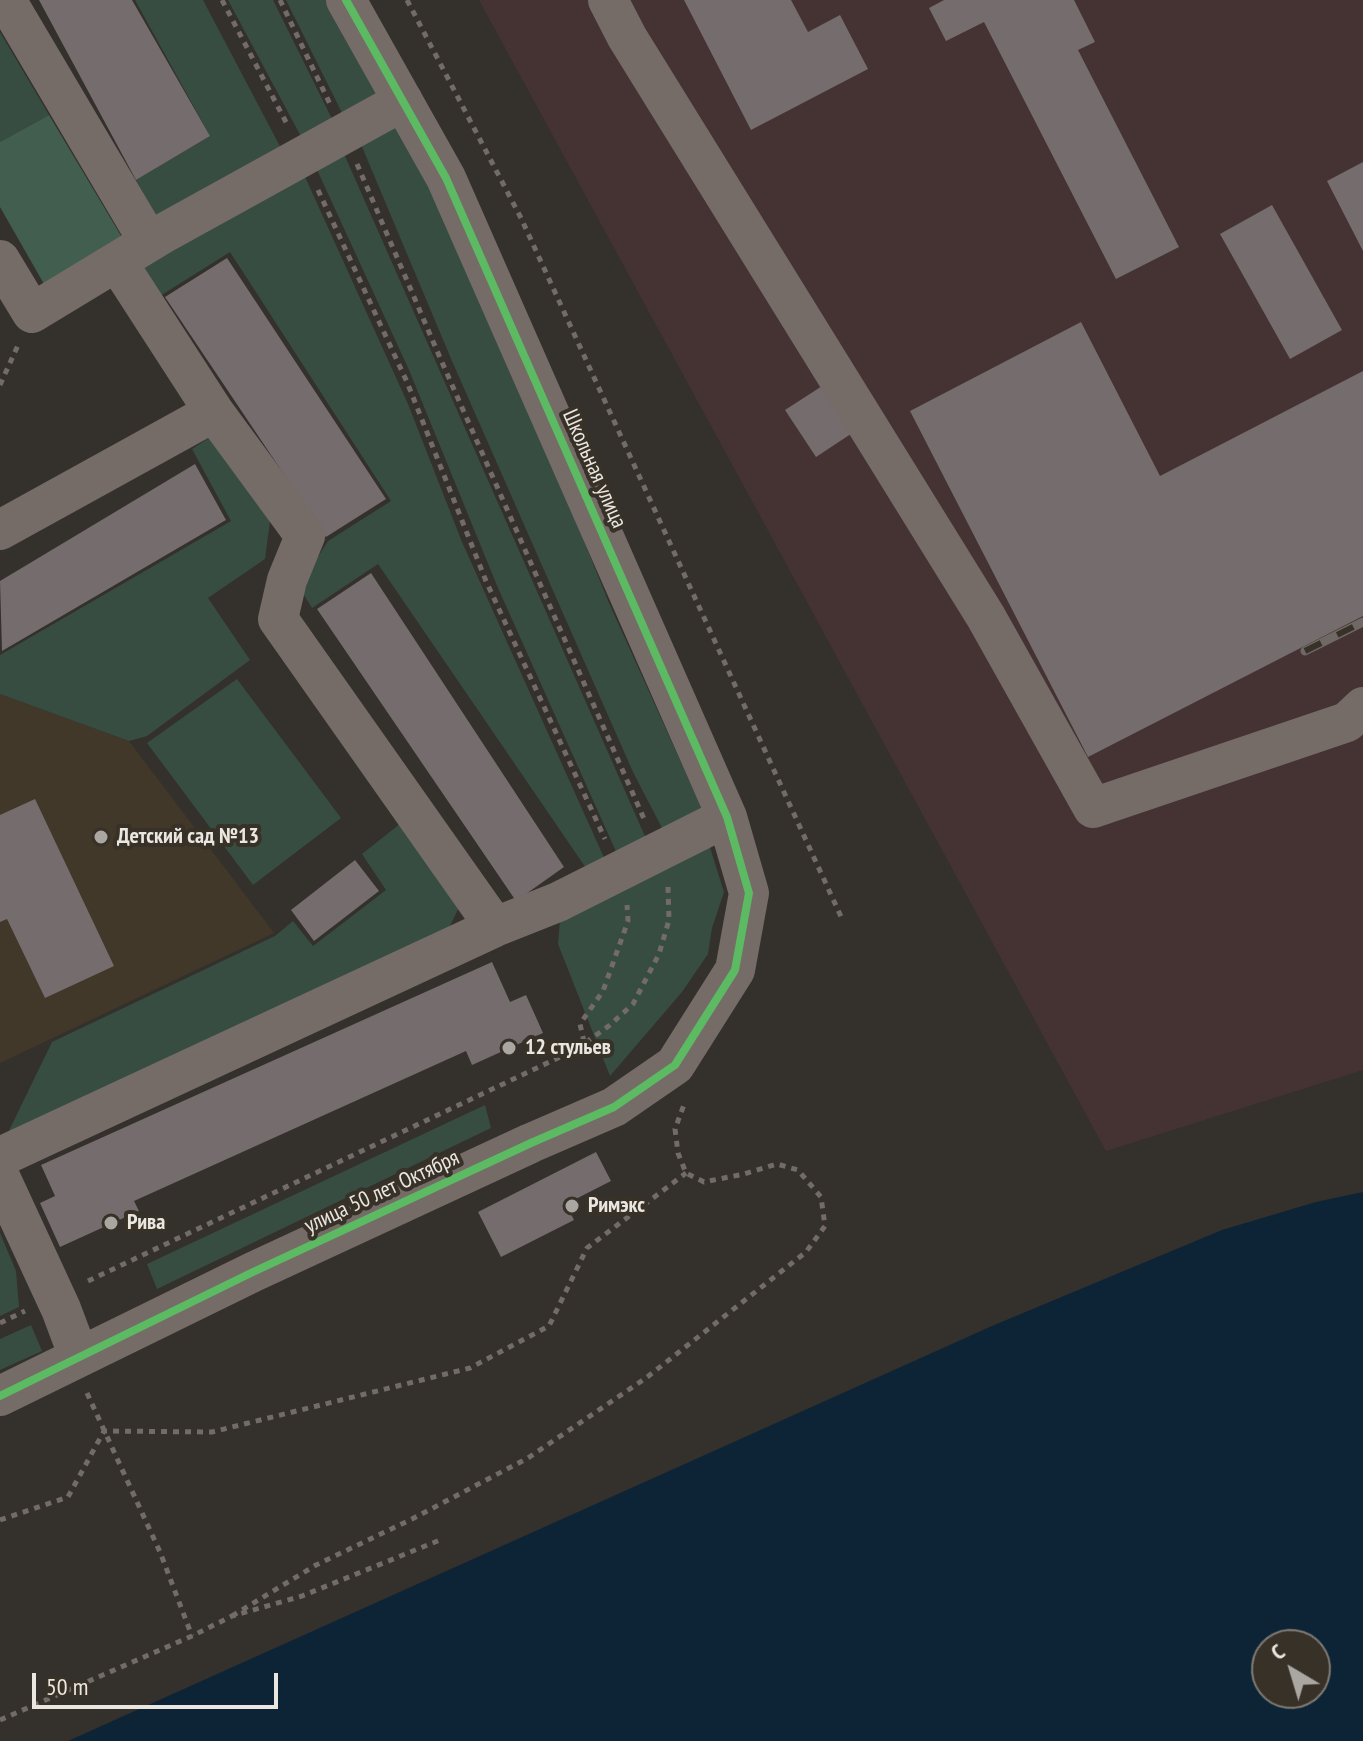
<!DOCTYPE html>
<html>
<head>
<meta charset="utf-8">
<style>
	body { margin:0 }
	#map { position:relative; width:1363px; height:1741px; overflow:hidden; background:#34302c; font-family:"PT Sans Narrow",sans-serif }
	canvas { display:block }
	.north { position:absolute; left:1251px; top:1629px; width:80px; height:80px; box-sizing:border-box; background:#373128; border:2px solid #7f7972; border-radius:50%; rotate:322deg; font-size:22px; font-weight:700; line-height:32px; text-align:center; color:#eae6e0 }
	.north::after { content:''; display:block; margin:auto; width:28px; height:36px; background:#aaa6a1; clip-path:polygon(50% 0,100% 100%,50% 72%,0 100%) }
	.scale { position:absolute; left:32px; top:1673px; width:246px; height:36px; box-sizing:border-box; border:4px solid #eae6e0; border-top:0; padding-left:10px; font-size:24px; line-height:28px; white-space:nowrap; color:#eae6e0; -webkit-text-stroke:6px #373128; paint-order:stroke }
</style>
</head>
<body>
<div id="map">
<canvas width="1363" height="1741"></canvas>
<div class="north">С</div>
<div class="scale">50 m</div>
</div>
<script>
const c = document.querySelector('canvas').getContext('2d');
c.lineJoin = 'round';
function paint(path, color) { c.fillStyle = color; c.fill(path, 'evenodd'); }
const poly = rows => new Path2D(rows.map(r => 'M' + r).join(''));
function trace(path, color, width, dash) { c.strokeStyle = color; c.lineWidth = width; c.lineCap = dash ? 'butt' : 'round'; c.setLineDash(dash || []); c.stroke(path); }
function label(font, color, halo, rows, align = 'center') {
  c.font = font + ' "PT Sans Narrow",sans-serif'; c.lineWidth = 8; c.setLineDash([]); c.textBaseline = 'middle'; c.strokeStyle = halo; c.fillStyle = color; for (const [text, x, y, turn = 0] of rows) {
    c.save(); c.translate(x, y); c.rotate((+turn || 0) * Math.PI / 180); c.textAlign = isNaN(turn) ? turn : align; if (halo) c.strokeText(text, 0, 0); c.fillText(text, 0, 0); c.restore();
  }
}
paint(poly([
	[0,694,129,741,274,933,0,1063]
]), '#41382a');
paint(poly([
	[479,0,1363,0,1363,1070,1106,1151]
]), '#453333');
paint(poly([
	[135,0,203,0,283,152,157,218,136,180,210,136],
	[228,0,273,0,336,127,305,144],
	[286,0,335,0,389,96,345,119],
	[0,32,49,115,0,142],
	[398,123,432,190,518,378,609,603,702,809,662,828,633,772,588,670,452,361,360,142],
	[341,147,648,843,618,856,498,588,409,370,313,161],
	[301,168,408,404,462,542,606,862,588,871,378,564,312,608,299,587,328,541,391,501,230,252,152,301,131,267],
	[220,431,271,514,265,559,208,598,250,660,147,736,129,741,0,694,0,655,231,521,192,449],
	[237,679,341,818,253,885,147,743],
	[406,819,463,899,446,934,2,1145,52,1042,275,936,293,921,313,946,386,890,362,854],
	[707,838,724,892,712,928,708,954,682,992,610,1076,558,944,561,909],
	[485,1105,491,1128,157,1289,147,1264],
	[0,1233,16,1271,19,1307,0,1316],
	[31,1325,42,1351,0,1370,0,1339]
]), '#374d41');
paint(poly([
	[49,115,123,239,44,284,0,207,0,142]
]), '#415e4e');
paint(poly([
	[1363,1192,1363,1741,68,1741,992,1326,1222,1230,1316,1202],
	[1267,1645,1315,1645,1315,1693,1267,1693]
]), '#0c2436');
paint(poly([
	[39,0,132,0,210,136,136,180],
	[684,0,791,0,808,32,840,15,868,69,751,130],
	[944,0,1074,0,1095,42,1078,50,1179,247,1116,279,984,22,946,41,929,8],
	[1363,162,1363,251,1327,181],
	[1272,205,1342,330,1290,359,1220,234],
	[227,258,386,499,326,537,165,297],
	[1081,322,1160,476,1363,371,1363,616,1088,757,910,411],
	[836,377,866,424,816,457,785,410],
	[195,464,226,520,2,651,0,581],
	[371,573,564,867,516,901,317,609],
	[35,799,114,966,45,998,7,919,0,922,0,815],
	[355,860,379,891,314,941,291,910],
	[492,962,510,1002,526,995,543,1033,472,1065,466,1051,134,1201,139,1211,60,1247,40,1203,55,1196,41,1165],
	[596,1152,611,1181,566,1204,574,1220,501,1257,478,1212]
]), '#756c6d');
trace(poly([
	[222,0,288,126],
	[280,0,330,104],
	[407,0,521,218,843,921],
	[357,164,441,360,645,821],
	[318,190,407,382,486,581,605,839],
	[0,385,19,343],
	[584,1042,580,1024,603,991,628,921,627,905],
	[88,1281,562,1056,585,1043,610,1025,633,1004,659,954,669,920,668,887],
	[0,1323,25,1311],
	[87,1393,160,1552,192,1636],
	[0,1520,68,1497,104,1431,212,1432,470,1368,549,1326,587,1248,686,1173],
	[232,1616,316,1565,412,1519,528,1458,646,1378,806,1252,825,1226,821,1197,798,1170,777,1164,744,1174,704,1182,686,1173,678,1153,675,1129,685,1102],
	[0,1720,192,1636,232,1616,302,1596,440,1540]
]), '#726b67', 5, [6, 6]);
trace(poly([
	[6,0,149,242],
	[608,0,627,37,986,617,1093,808,1347,722,1363,707],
	[0,260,32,313,164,233,403,101],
	[117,262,214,412,305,536,287,580,278,619,495,927],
	[0,530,214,412],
	[0,1157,495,927,558,902,727,817],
	[0,1177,61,1309,79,1357],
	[0,1396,253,1272,531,1143,614,1107,675,1065,735,970,749,893,727,817,446,178,346,0]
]), '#756b67', 40);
const rail = poly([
	[1305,651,1363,622]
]);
trace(rail, '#706865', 9);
trace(rail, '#373128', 6, [18]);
trace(poly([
	[0,1396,253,1272,531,1143,614,1107,675,1065,735,970,749,893,727,817,446,178,346,0]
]), '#5cba63', 8);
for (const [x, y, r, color] of [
	[101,837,8,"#aaa6a1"],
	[509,1048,8,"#aaa6a1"],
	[572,1206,8,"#aaa6a1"],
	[111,1223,8,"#aaa6a1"]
]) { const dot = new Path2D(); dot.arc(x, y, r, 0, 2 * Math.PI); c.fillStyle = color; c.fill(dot); trace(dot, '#373128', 3); }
label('22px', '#eae6e0', '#373128', [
	["Школьная улица",594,469,66],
	["улица 50 лет Октября",382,1192,-25]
]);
label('bold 22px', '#eae6e0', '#373128', [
	["Детский сад №13",117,837],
	["12 стульев",525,1048],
	["Римэкс",588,1206],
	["Рива",127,1223]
], 'left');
</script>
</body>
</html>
